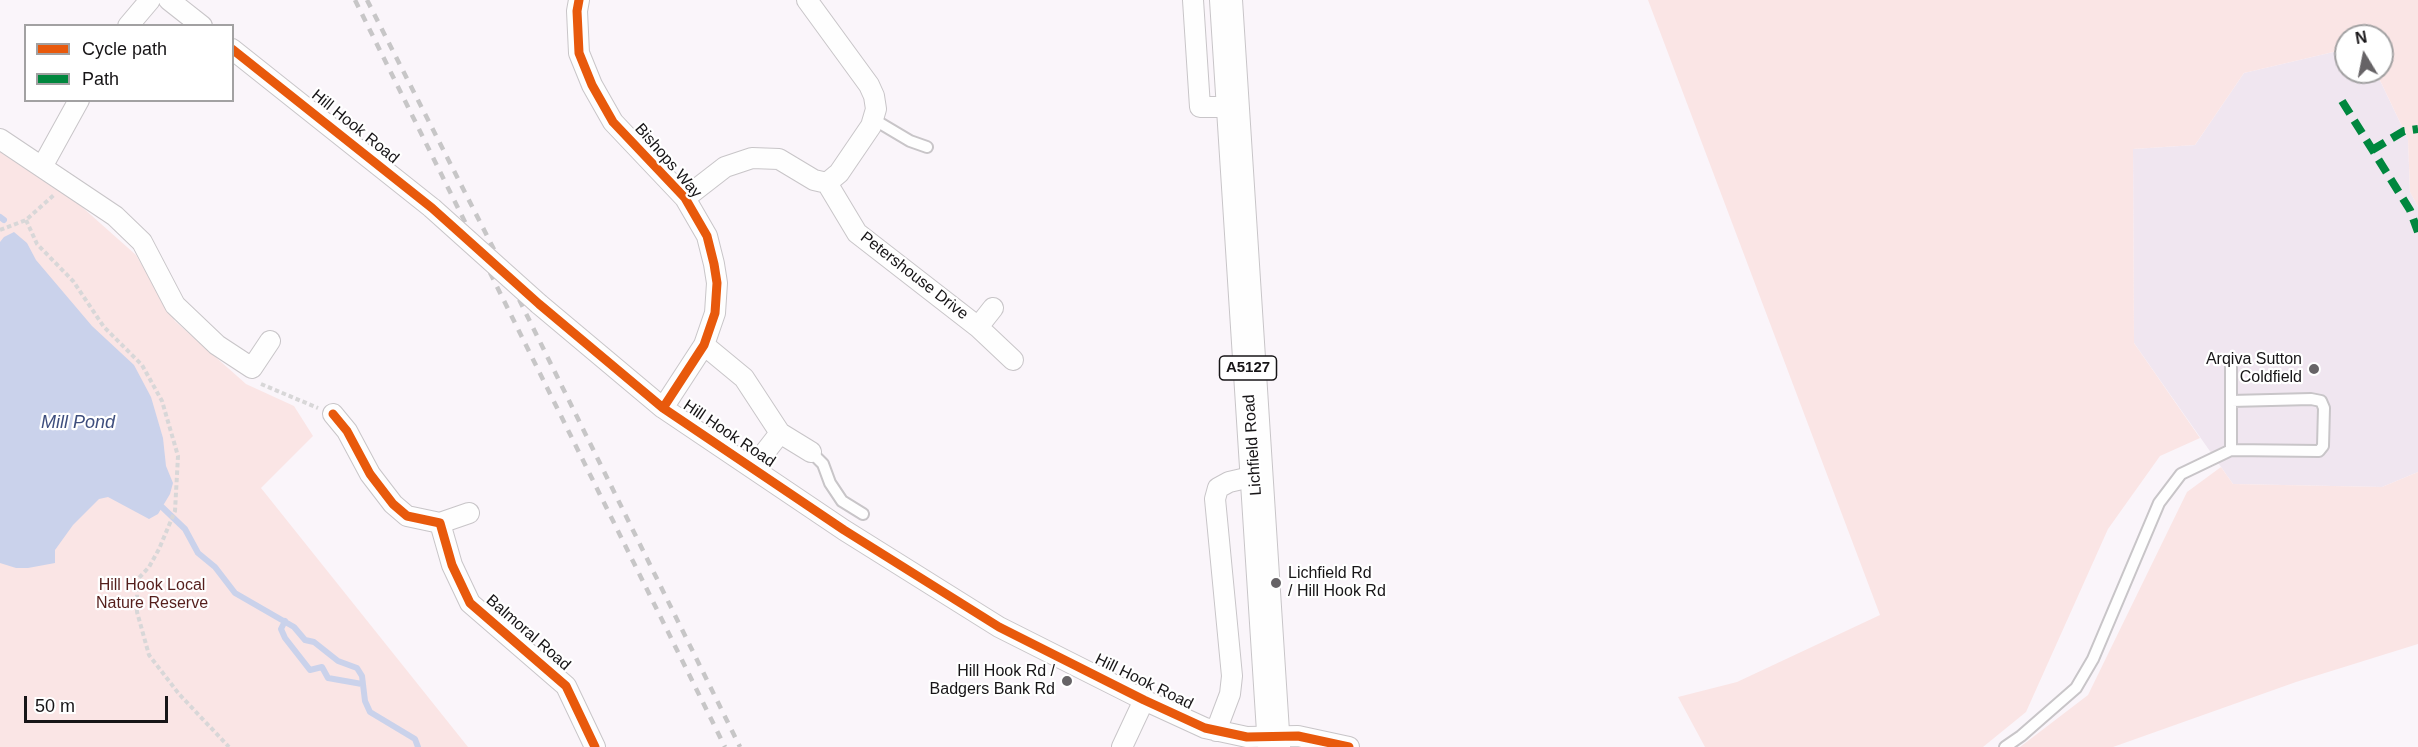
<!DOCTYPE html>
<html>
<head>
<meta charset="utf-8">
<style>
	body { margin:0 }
	#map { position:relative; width:2418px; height:747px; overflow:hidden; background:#faf5fa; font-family:Helvetica,sans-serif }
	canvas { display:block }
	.legend { position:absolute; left:24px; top:24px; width:210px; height:78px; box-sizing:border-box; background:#fff; border:2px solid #a2a1a2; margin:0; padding:8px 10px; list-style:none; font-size:18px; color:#171517 }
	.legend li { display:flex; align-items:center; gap:12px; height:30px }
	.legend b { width:30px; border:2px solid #a2a1a2 }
	.north { position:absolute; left:2334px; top:24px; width:60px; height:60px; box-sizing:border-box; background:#fff; border:2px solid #a2a1a2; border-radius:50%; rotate:350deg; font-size:16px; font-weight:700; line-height:24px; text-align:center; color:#171517 }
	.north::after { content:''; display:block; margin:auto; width:21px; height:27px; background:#666366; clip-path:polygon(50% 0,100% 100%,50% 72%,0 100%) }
	.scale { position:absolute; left:24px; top:696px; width:144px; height:27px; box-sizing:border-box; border:3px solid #171517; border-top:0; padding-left:8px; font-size:18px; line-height:21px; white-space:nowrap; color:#171517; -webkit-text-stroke:4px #fff; paint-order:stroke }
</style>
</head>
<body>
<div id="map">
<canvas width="2418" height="747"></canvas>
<ul class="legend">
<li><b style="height:8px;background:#e8590c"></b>Cycle path</li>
<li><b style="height:8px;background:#00873e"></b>Path</li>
</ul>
<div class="north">N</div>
<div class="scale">50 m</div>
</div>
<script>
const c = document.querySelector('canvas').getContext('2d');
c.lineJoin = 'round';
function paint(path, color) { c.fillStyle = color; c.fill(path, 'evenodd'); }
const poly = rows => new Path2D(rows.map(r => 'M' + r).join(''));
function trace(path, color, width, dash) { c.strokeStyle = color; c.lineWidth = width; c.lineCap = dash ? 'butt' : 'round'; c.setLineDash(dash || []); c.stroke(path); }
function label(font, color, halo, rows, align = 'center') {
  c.font = font + ' Helvetica,sans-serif'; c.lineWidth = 4.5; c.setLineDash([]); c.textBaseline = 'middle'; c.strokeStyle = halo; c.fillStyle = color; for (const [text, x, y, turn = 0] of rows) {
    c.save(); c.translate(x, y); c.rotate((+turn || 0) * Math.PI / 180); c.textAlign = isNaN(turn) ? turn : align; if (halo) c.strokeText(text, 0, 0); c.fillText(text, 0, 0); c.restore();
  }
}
paint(poly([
	[2346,49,2346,72,2376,72,2408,139,2410,192,2418,207,2418,472,2382,487,2233,484,2134,343,2133,149,2195,145,2244,73]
]), '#f0e6f0');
paint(poly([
	[1648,0,2418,0,2418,207,2410,192,2408,139,2376,72,2382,72,2382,36,2346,36,2346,49,2244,73,2195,145,2133,149,2134,343,2200,438,2160,456,2108,529,2026,712,1983,747,1705,747,1678,697,1737,682,1880,615],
	[0,150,64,191,136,255,175,321,246,384,294,406,313,436,261,488,468,747,0,747],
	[2221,467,2233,484,2382,487,2418,472,2418,644,2296,682,2113,747,2020,747,2088,695,2187,492]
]), '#fae5e5');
paint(poly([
	[14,232,27,243,36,260,92,326,134,365,151,397,163,438,166,466,173,483,170,494,158,514,149,519,108,497,99,499,73,525,55,550,55,563,28,568,16,568,0,563,0,242,4,237]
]), '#cad2eb');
trace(poly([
	[0,217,4,220],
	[162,507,185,529,198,553,215,567,235,593,294,627,305,640,314,642,338,661,357,668,362,676,365,701,370,712,415,739,418,747],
	[285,621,281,629,285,638,310,670,322,667,328,678,362,684]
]), '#cad2eb', 6);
const lane = poly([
	[873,119,910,141,927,147],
	[2231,401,2311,399,2321,401,2324,408,2323,446,2319,451,2231,450],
	[811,452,823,464,830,483,842,501,863,514],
	[2005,747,2021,736,2076,688,2093,659,2159,503,2181,474,2231,450,2231,364]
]);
const street = poly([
	[169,0,202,26],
	[579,0,577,11,579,53,592,85,613,122,685,198,707,236,714,264,717,283,715,313,704,345,663,408],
	[1193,0,1200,107,1231,107],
	[128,26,150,0],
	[232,49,432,208],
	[0,139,115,216,142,242,175,305,217,345,252,368,270,341],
	[42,167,79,100],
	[827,183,857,233,978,327,1013,360],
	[685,198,725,167,752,158,779,159,814,180,827,183,839,173,871,126,876,109,874,96,869,85,807,0],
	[539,304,663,408,844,530,999,627,1144,700,1205,728,1247,737,1298,736,1349,747],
	[978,327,993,308],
	[704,345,744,378,780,433,811,452],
	[333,414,347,431,370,474,393,504,407,516,440,523,452,565,470,603,566,686,595,747],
	[766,451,780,433],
	[440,523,469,513],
	[1216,731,1230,694,1232,676,1215,499,1218,488,1229,482,1255,476],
	[1122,747,1144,700]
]);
const primary = poly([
	[1226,0,1274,747]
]);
trace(lane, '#c8c5c8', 14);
trace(street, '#c8c5c8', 22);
trace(primary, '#c8c5c8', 34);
trace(poly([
	[26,220,37,244,73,281,104,327,142,365,162,401,178,456,175,511,159,549,149,567,137,580,137,612,149,655,179,694,229,747],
	[0,230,26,220,54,195],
	[261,384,318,408]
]), '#d8d7d8', 4, [4.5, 3]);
trace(lane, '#fefefe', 10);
trace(street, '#fefefe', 20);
trace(primary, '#fefefe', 32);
trace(poly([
	[355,0,725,747],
	[367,0,507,275,740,747]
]), '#c7c6c7', 4.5, [8, 8]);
const streetBridge = poly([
	[432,208,539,304]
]);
trace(streetBridge, '#c8c5c8', 22, []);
trace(streetBridge, '#fefefe', 20);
trace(poly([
	[2342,101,2410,210,2418,232],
	[2372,150,2404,131,2418,129]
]), '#00873e', 8, [15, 8]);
trace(poly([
	[579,0,577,11,579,53,592,85,613,122,685,198,707,236,714,264,717,283,715,313,704,345,663,408],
	[232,49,432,208,539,304,663,408,844,530,999,627,1144,700,1205,728,1247,737,1298,736,1349,747],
	[333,414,347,431,370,474,393,504,407,516,440,523,452,565,470,603,566,686,595,747]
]), '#e8590c', 9);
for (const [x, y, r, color] of [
	[2314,369,6,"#666366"],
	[1276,583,6,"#666366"],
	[1067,681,6,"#666366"]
]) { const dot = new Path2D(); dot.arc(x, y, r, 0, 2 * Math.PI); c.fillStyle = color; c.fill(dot); trace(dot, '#fff', 2); }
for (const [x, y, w] of [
	[1248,368,57]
]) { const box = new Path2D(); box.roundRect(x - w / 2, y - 12, w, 24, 4.5); c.fillStyle = '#fff'; c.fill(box); trace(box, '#171517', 1.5); }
label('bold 15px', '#171517', null, [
	["A5127",1248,368]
]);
label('16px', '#171517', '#fff', [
	["Hill Hook Road",355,127,39],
	["Bishops Way",668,161,49],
	["Petershouse Drive",914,276,38],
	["Hill Hook Road",729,434,34],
	["Lichfield Road",1253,445,-94],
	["Balmoral Road",528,633,41],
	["Hill Hook Road",1144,682,26]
]);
label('16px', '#171517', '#fff', [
	["Arqiva Sutton",2302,360],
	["Coldfield",2302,378],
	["Lichfield Rd",1288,574,"left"],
	["/ Hill Hook Rd",1288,592,"left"],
	["Hill Hook Rd /",1055,672],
	["Badgers Bank Rd",1055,690]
], 'right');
label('16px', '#551f1c', '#fff', [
	["Hill Hook Local",152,586],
	["Nature Reserve",152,604]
]);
label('italic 18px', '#3e4e7d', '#fff', [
	["Mill Pond",78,423]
]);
</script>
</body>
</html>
